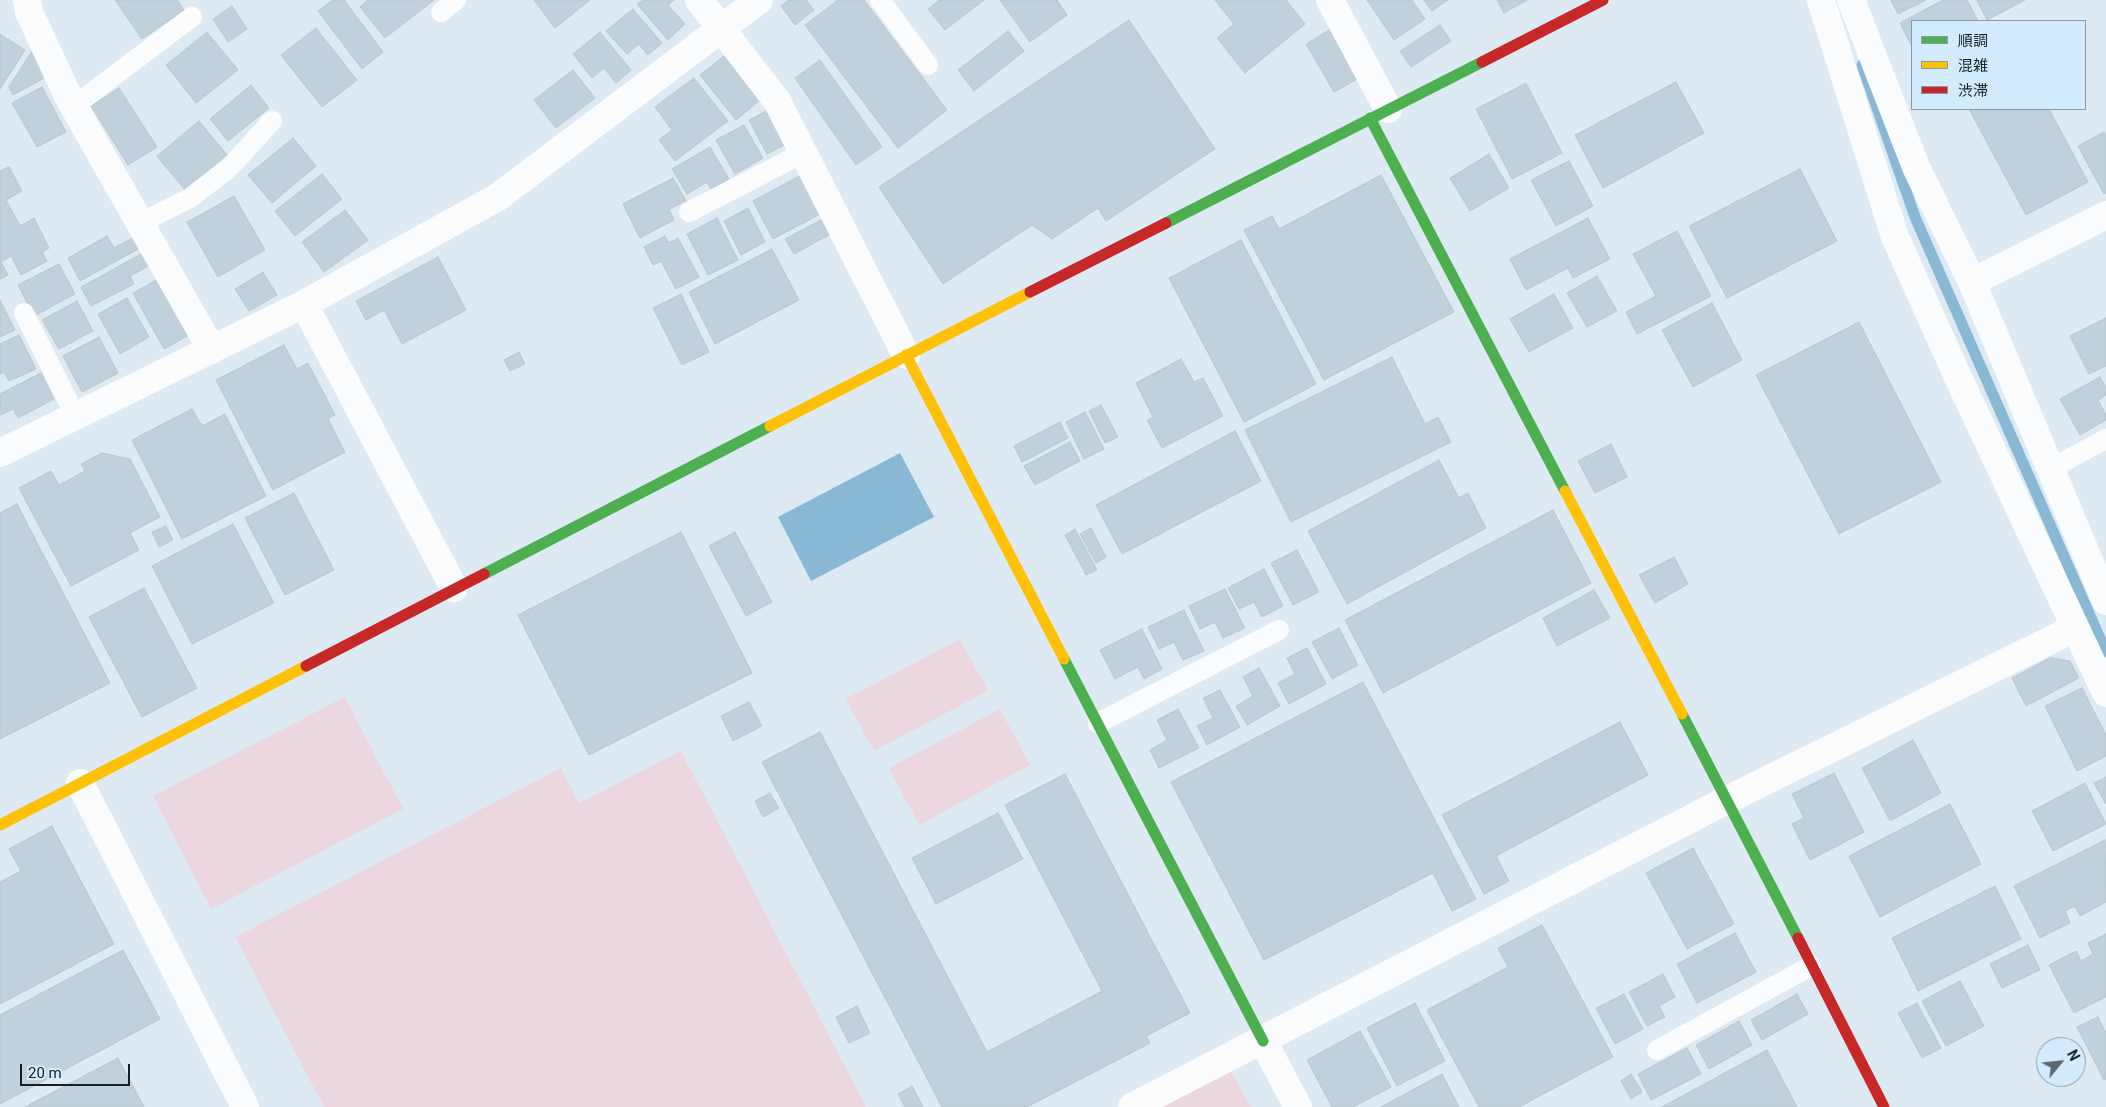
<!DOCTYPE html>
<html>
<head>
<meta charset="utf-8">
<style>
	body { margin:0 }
	#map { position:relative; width:2106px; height:1107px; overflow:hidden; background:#ddeaf3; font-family:Roboto,"Noto Sans JP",sans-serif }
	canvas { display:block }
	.legend { position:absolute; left:1911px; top:20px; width:175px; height:90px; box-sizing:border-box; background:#d3ecfd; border:1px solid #879aa7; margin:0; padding:6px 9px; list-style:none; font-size:15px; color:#142027 }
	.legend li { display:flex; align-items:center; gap:10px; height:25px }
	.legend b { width:25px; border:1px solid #879aa7 }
	.north { position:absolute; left:2036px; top:1037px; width:50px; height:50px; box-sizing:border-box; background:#d3ecfd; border:1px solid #879aa7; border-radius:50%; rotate:62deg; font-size:14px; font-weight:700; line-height:20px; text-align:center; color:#142027 }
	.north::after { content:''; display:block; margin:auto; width:18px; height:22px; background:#5a676e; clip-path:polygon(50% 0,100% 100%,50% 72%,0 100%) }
	.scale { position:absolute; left:20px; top:1064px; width:110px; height:22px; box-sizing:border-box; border:2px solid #142027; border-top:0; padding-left:6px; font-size:15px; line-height:18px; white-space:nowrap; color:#142027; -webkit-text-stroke:4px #d3ecfd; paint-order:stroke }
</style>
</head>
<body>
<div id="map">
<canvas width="2106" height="1107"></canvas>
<ul class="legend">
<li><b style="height:6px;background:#4caf50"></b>順調</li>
<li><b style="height:6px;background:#ffc107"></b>混雑</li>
<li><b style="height:6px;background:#c62828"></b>渋滞</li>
</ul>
<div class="north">N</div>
<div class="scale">20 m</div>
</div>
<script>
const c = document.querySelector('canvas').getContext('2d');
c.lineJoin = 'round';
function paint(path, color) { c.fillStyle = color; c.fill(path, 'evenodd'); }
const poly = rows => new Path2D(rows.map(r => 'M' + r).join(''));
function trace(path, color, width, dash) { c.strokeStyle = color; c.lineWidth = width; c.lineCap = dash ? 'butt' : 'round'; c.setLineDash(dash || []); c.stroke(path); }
paint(poly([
	[960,639,988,691,874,751,846,699],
	[345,697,403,809,211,909,153,796],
	[1000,709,1030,765,919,825,889,768],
	[681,751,866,1107,324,1107,235,937,561,768,579,803],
	[1230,1070,1251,1107,1157,1107]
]), '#ecd7e1');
paint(poly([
	[900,453,934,517,811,581,778,517]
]), '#89b8d5');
trace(poly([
	[1862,65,1915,217,2106,652]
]), '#89b8d5', 11);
const building = poly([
	[115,0,177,0,184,10,142,39,115,0],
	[333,0,344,0,383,52,362,69,318,11,333,0],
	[368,0,434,0,385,38,360,7,368,0],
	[534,0,590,0,555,28,534,0],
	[643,0,674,0,668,5,685,24,668,40,637,4,643,0],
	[789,0,806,0,814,10,795,25,781,6,789,0],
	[838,0,864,0,947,110,898,148,805,25,838,0],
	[939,0,984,0,945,30,928,9,939,0],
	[1000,0,1057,0,1067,15,1030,42,1000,0],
	[1215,0,1286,0,1305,24,1245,73,1217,38,1234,24,1215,0],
	[1367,0,1412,0,1425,19,1394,40,1367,0],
	[1424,0,1448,0,1432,11,1424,0],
	[1497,0,1527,0,1504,13,1497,0],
	[1891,0,1926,0,1898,14,1891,0],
	[1943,0,1967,0,1978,21,1912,21,1912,47,1900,23,1943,0],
	[1977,0,2025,0,1987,20,1977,0],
	[232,6,247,29,228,42,213,19,232,6],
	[633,9,662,43,648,55,639,44,627,54,606,31,633,9],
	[1129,20,1215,149,1106,221,1098,208,1052,239,1032,225,943,284,879,187,1129,20],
	[1440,25,1451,41,1411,67,1400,51,1440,25],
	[316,28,357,80,322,107,281,55,316,28],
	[1333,28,1361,77,1334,92,1306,44,1333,28],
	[1008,31,1024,51,974,91,958,70,1008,31],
	[207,32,238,70,196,103,166,65,207,32],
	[600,32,631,70,616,83,604,68,592,78,573,54,600,32],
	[0,34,25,50,0,89,0,34],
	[32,51,46,77,13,95,9,87,32,51],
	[724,56,760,100,736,120,700,75,724,56],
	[820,60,882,147,856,165,795,78,820,60],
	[573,70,595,98,556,128,534,100,573,70],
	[694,78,728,121,675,161,659,140,672,130,655,107,694,78],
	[1676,82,1704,133,1603,188,1575,135,1676,82],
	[1526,83,1562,153,1512,179,1476,109,1526,83],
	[251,85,269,108,228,141,210,119,251,85],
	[42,87,66,132,37,147,12,103,42,87],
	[119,88,157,147,128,165,91,106,119,88],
	[772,108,790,142,767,154,749,120,772,108],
	[1969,109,2049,109,2088,182,2026,215,1969,109],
	[199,121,227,155,185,190,157,156,199,121],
	[744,125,763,158,735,174,716,140,744,125],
	[2104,132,2106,136,2106,193,2104,194,2078,146,2104,132],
	[293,138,316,166,272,203,248,175,293,138],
	[710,147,729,179,711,189,707,182,687,194,672,169,710,147],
	[1489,154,1509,188,1470,211,1450,178,1489,154],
	[1569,161,1593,206,1556,226,1531,180,1569,161],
	[9,167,22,191,6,200,20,226,34,218,49,248,42,252,47,261,21,275,11,256,1,262,8,275,0,279,0,171,9,167],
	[1800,169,1837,241,1727,298,1689,226,1800,169],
	[322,174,342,199,295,236,275,211,322,174],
	[803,174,824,212,773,239,753,201,803,174],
	[1381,175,1454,312,1324,380,1244,230,1272,216,1279,229,1381,175],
	[673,178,686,201,669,209,674,220,640,238,623,204,673,178],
	[234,196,265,250,218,277,187,222,234,196],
	[748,208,765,242,741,255,724,221,748,208],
	[345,210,368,240,324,272,302,242,345,210],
	[717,218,738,260,708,275,687,234,717,218],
	[1588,218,1610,259,1573,278,1568,268,1526,290,1510,259,1588,218],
	[821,220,829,235,794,254,785,239,821,220],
	[1677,231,1711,296,1637,334,1626,312,1656,296,1633,254,1677,231],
	[107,236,114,248,133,238,138,249,80,281,68,258,107,236],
	[665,236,669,243,678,238,699,277,676,289,661,261,653,265,644,247,665,236],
	[1241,240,1316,384,1244,422,1169,278,1241,240],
	[772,249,799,300,715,344,689,292,772,249],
	[143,253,150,265,130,276,134,284,91,306,81,287,143,253],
	[438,257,466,310,402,344,384,310,366,320,356,301,438,257],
	[59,264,75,294,34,316,18,285,59,264],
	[263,272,277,295,249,311,235,289,263,272],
	[1597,276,1617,311,1587,327,1567,293,1597,276],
	[158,279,189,335,164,349,133,293,158,279],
	[681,294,709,352,682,365,653,308,681,294],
	[1554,294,1573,328,1529,352,1510,319,1554,294],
	[127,298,149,337,120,354,98,314,127,298],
	[0,300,15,330,0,337,0,300],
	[77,301,93,331,59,349,42,320,77,301],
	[1712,303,1742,360,1693,387,1662,330,1712,303],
	[2106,318,2106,366,2089,374,2070,336,2106,318],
	[1859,322,1941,482,1839,534,1756,375,1859,322],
	[19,335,36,369,9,381,4,372,0,374,0,344,19,335],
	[99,337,118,373,82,392,63,356,99,337],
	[284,345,297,369,308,363,335,415,328,419,345,452,273,490,216,380,284,345],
	[519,352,525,364,510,371,504,360,519,352],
	[1392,357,1425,424,1438,417,1451,442,1291,522,1245,430,1392,357],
	[1181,359,1194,382,1203,378,1223,416,1162,448,1147,420,1153,417,1136,383,1181,359],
	[41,373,54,399,18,418,13,409,1,415,0,394,41,373],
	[2100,377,2106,388,2106,395,2098,400,2106,415,2106,420,2080,435,2060,399,2100,377],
	[1101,405,1118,437,1105,443,1089,411,1101,405],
	[192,409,202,426,225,414,266,496,182,539,132,440,192,409],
	[1085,412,1104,449,1084,459,1066,422,1085,412],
	[1060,422,1068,438,1022,462,1014,446,1060,422],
	[1235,431,1261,481,1122,554,1096,505,1235,431],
	[1070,442,1080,461,1035,485,1024,466,1070,442],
	[1611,444,1627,477,1595,493,1578,461,1611,444],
	[102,453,130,459,160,517,130,533,139,550,71,586,19,488,51,471,59,485,85,471,81,464,102,453],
	[1439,460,1459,498,1468,493,1486,528,1347,604,1308,531,1439,460],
	[294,493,334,570,285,595,245,518,294,493],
	[17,504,110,683,0,739,0,513,17,504],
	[1553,510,1591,583,1383,693,1345,620,1553,510],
	[233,524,274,603,192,644,152,566,233,524],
	[166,526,173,540,159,547,152,532,166,526],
	[1091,528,1106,557,1096,563,1080,534,1091,528],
	[1075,529,1097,570,1086,575,1065,535,1075,529],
	[681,532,752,673,589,755,518,615,681,532],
	[735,532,772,602,746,616,709,546,735,532],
	[1297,550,1319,592,1293,605,1271,563,1297,550],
	[1674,557,1688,584,1655,603,1639,575,1674,557],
	[1264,569,1283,606,1262,617,1254,602,1239,609,1228,588,1264,569],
	[144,588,197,688,142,717,89,617,144,588],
	[1225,589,1245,628,1223,638,1215,622,1200,629,1189,606,1225,589],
	[1594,590,1610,618,1557,646,1543,618,1594,590],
	[1184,610,1204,651,1183,660,1174,642,1159,649,1148,627,1184,610],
	[1339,628,1358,665,1332,679,1312,642,1339,628],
	[1142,629,1162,669,1144,679,1138,667,1115,679,1100,650,1142,629],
	[1307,648,1326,684,1289,704,1278,683,1295,674,1287,658,1307,648],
	[2050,658,2070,661,2079,678,2026,706,2012,678,2050,658],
	[1259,668,1280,706,1247,725,1236,706,1253,696,1243,677,1259,668],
	[1363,682,1476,899,1452,911,1433,873,1264,960,1171,782,1363,682],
	[2082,688,2106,735,2106,756,2077,771,2045,706,2082,688],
	[1220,690,1240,727,1207,745,1197,726,1213,718,1203,698,1220,690],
	[749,702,762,726,733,741,721,716,749,702],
	[1178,709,1199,748,1159,768,1150,750,1167,740,1157,720,1178,709],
	[1620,722,1648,775,1496,856,1509,881,1484,894,1442,815,1620,722],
	[820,732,987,1052,1102,991,1005,805,1065,774,1190,1013,1146,1036,1150,1043,1027,1107,942,1107,762,762,820,732],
	[1913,740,1941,793,1890,821,1862,768,1913,740],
	[1834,773,1864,832,1810,860,1792,824,1804,818,1792,794,1834,773],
	[2106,777,2106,804,2094,783,2106,777],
	[2085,783,2106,824,2053,851,2032,811,2085,783],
	[770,793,779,808,763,817,755,801,770,793],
	[1950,804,1981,864,1880,917,1849,856,1950,804],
	[998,813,1023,859,936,904,912,858,998,813],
	[52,826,114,944,0,1004,0,882,21,871,9,849,52,826],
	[2105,840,2106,902,2080,916,2075,906,2065,911,2070,923,2040,938,2014,886,2105,840],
	[1693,848,1734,924,1687,949,1646,873,1693,848],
	[1995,886,2021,939,1918,991,1892,938,1995,886],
	[1542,925,1613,1057,1519,1107,1479,1107,1427,1010,1508,967,1498,948,1542,925],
	[1735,933,1756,972,1697,1003,1677,964,1735,933],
	[2106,934,2106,997,2074,1013,2049,965,2076,951,2081,961,2093,954,2088,943,2106,934],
	[2028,945,2040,970,2002,988,1990,964,2028,945],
	[123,950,160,1019,0,1104,0,1015,123,950],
	[1663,974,1675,997,1659,1006,1665,1017,1647,1026,1629,992,1663,974],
	[1960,981,1984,1026,1946,1046,1922,1001,1960,981],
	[1624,994,1643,1029,1615,1044,1596,1008,1624,994],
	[1797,994,1808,1014,1762,1040,1751,1020,1797,994],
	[1415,1003,1445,1061,1397,1086,1367,1028,1415,1003],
	[1917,1003,1941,1048,1922,1058,1898,1013,1917,1003],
	[857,1006,870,1033,849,1043,836,1017,857,1006],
	[2098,1017,2106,1033,2106,1079,2104,1080,2077,1027,2098,1017],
	[1739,1021,1752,1045,1709,1069,1696,1045,1739,1021],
	[1360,1031,1391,1087,1353,1107,1332,1107,1307,1060,1360,1031],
	[1687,1048,1701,1074,1651,1100,1638,1074,1687,1048],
	[1767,1050,1797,1107,1662,1107,1767,1050],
	[118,1058,144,1107,25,1107,118,1058],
	[1442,1074,1459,1107,1381,1107,1442,1074],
	[1631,1074,1642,1092,1631,1099,1621,1081,1631,1074],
	[912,1086,923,1107,905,1107,898,1094,912,1086]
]);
paint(building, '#c0d1dc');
trace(building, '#bac5cd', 1);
trace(poly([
	[880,0,928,65],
	[441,12,456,0],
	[74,106,192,17],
	[689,212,803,153],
	[140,223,190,198,230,167,272,121],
	[24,313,76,417],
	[2050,469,2106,439],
	[1098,723,1279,630],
	[1657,1050,1811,966]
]), '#fafcfd', 20);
trace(poly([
	[27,0,29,12,69,98,212,350],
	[699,0,777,101,906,355],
	[1330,0,1388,109],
	[1821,0,1895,237,1957,375,2106,693],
	[1851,0,1916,167,1972,282,2106,601],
	[1972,282,2106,215],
	[304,304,454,588],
	[0,453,304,304,498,197,759,0],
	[80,783,245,1107],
	[1263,1041,1298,1107],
	[1132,1107,1727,800,2075,628]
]), '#fafcfd', 28);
trace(poly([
	[1370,118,1565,491],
	[1166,223,1482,62],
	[484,574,770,426],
	[1064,659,1263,1041],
	[1682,714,1798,938]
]), '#4caf50', 11);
trace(poly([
	[906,355,1064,659],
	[770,426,1030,292],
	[1565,491,1682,714],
	[0,825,306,666]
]), '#ffc107', 11);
trace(poly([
	[1482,62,1603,0],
	[1030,292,1166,223],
	[306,666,484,574],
	[1798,938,1884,1107]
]), '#c62828', 11);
</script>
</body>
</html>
